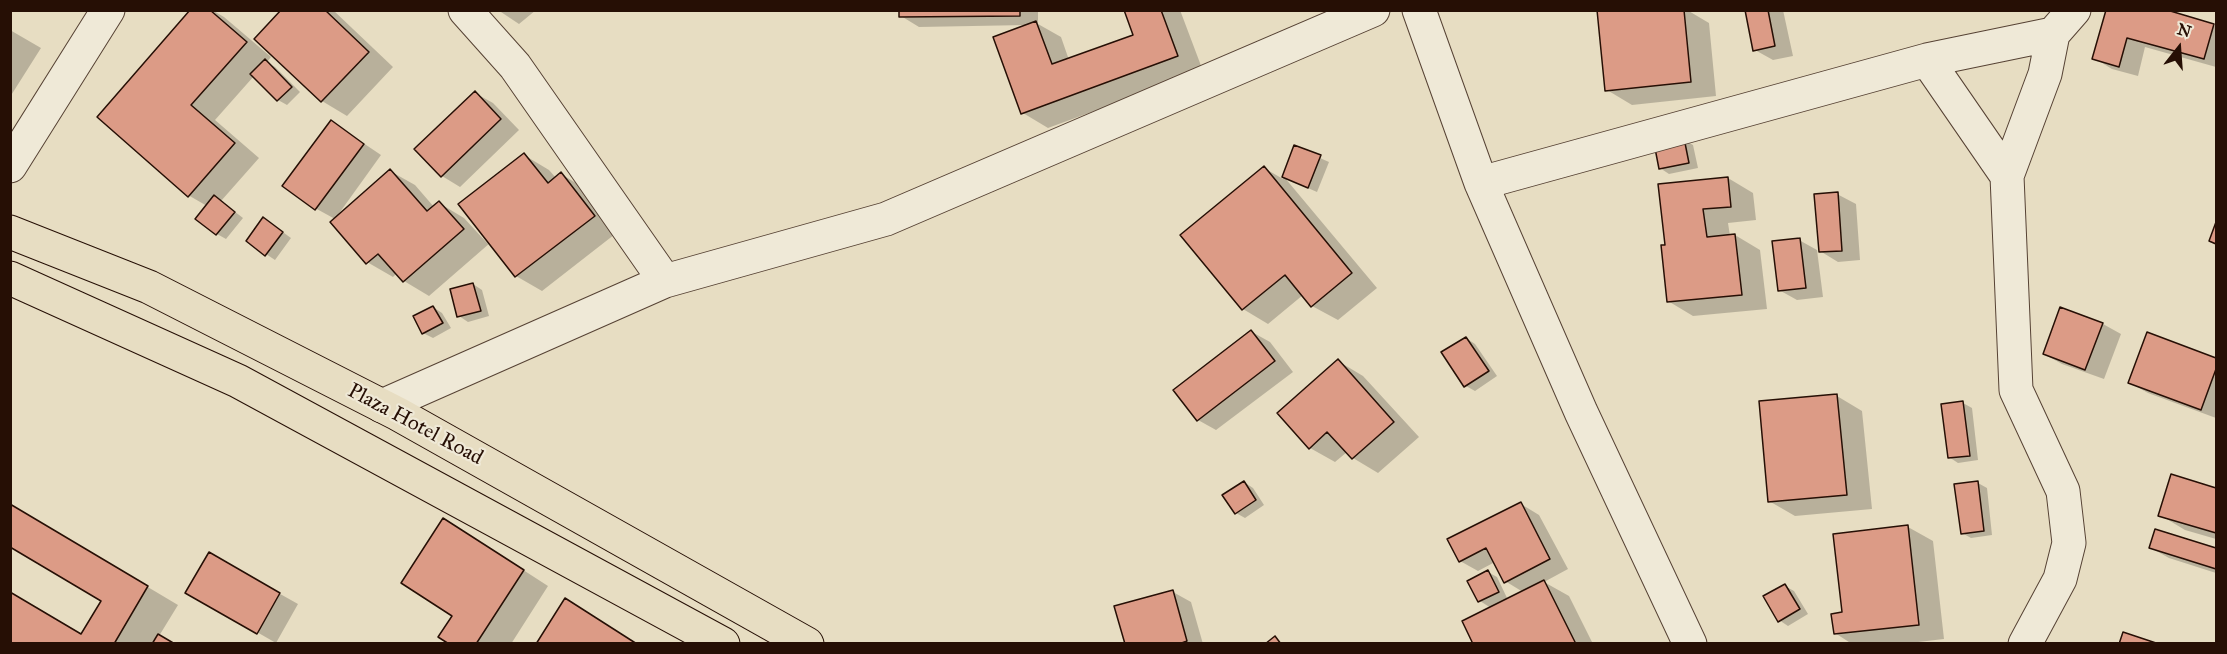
<!DOCTYPE html>
<html>
<head>
<meta charset="utf-8">
<style>
	body { margin:0 }
	#map { position:relative; width:2227px; height:654px; overflow:hidden; background:#e7ddc2; font-family:"IM FELL Great Primer",serif }
	canvas { display:block }
	.frame { position:absolute; inset:0; border:12px solid #260f05; pointer-events:none }
	.north { position:absolute; left:2149px; top:18px; width:60px; height:60px; -webkit-text-stroke:4px #efe9d7; paint-order:stroke; rotate:17deg; font-size:16px; font-weight:700; line-height:24px; text-align:center; color:#260f05 }
	.north::after { content:''; display:block; margin:auto; width:21px; height:27px; background:#260f05; clip-path:polygon(50% 0,100% 100%,50% 72%,0 100%) }
</style>
</head>
<body>
<div id="map">
<canvas width="2227" height="654"></canvas>
<div class="frame"></div>
<div class="north">N</div>
</div>
<script>
const c = document.querySelector('canvas').getContext('2d');
c.lineJoin = 'round';
function paint(path, color) { c.fillStyle = color; c.fill(path, 'evenodd'); }
const poly = rows => new Path2D(rows.map(r => 'M' + r).join(''));
function trace(path, color, width, dash) { c.strokeStyle = color; c.lineWidth = width; c.lineCap = dash ? 'butt' : 'round'; c.setLineDash(dash || []); c.stroke(path); }
function label(font, color, halo, rows, align = 'center') {
  c.font = font + ' "IM FELL Great Primer",serif'; c.lineWidth = 4.5; c.setLineDash([]); c.textBaseline = 'middle'; c.strokeStyle = halo; c.fillStyle = color; for (const [text, x, y, turn = 0] of rows) {
    c.save(); c.translate(x, y); c.rotate((+turn || 0) * Math.PI / 180); c.textAlign = isNaN(turn) ? turn : align; if (halo) c.strokeText(text, 0, 0); c.fillText(text, 0, 0); c.restore();
  }
}
paint(poly([
	[192,10,212,10,224,17,271,57,267,62,275,67,300,92,287,105,278,100,254,76,215,120,259,158,221,201,243,218,226,239,217,234,207,206,188,195],
	[283,10,333,10,393,67,347,116,322,101,256,39],
	[498,10,536,10,519,24],
	[901,10,1038,10,1038,24,1061,37,1069,60,1135,36,1126,10,1180,10,1203,71,1048,128,1023,113,1027,25,919,27,901,16],
	[1598,10,1687,10,1709,23,1716,96,1632,105,1607,90],
	[1747,10,1783,10,1793,56,1773,60,1755,50],
	[2107,10,2213,25,2216,27,2216,67,2145,47,2138,76,2112,69,2094,58],
	[10,30,41,48,10,97],
	[475,93,493,103,519,130,460,187,442,176],
	[332,122,381,155,335,219,390,171,415,185,434,207,439,203,464,218,488,244,524,155,549,170,556,178,561,174,586,189,619,231,542,291,516,276,490,243,429,296,404,281,397,273,393,277,367,262,335,219,315,208],
	[1684,140,1693,145,1698,168,1669,174,1660,168],
	[1295,147,1329,162,1317,192,1285,178,1377,288,1338,320,1312,306,1303,295,1268,324,1243,309,1264,168,1283,179],
	[1728,178,1753,193,1756,220,1728,223,1730,236,1735,235,1760,250,1767,309,1693,316,1668,301,1666,246],
	[1837,194,1856,204,1860,260,1838,262,1820,251],
	[273,225,291,238,275,260,266,254],
	[1799,240,1817,250,1823,297,1797,300,1779,290],
	[473,284,482,290,489,316,468,322,459,316],
	[433,307,442,313,451,328,433,338,423,333],
	[2061,308,2103,324,2121,334,2104,379,2062,364,2044,354],
	[1252,332,1270,342,1293,372,1216,430,1198,420],
	[2148,334,2216,360,2216,418,2148,393,2130,383],
	[1466,338,1475,344,1497,376,1475,391,1466,386],
	[1338,361,1363,376,1419,437,1378,473,1353,458,1347,452,1335,462,1310,448],
	[1837,396,1862,411,1872,509,1795,516,1769,501],
	[1963,403,1972,408,1978,460,1958,463,1949,457],
	[2172,476,2216,490,2216,539,2185,530,2160,515],
	[1244,482,1253,488,1264,505,1245,518,1236,513],
	[1978,483,1987,488,1992,535,1971,538,1962,533],
	[1521,504,1539,515,1568,569,1544,582,1569,596,1593,644,1474,644,1491,608,1480,601,1469,581,1488,572,1497,577,1508,600,1523,592,1505,581,1495,562,1478,571,1460,561],
	[10,505,178,605,159,636,172,644,10,643,82,636,103,600],
	[1908,527,1933,541,1944,639,1901,644,1852,644,1835,633],
	[2156,531,2216,549,2216,573,2169,558,2151,548],
	[469,535,548,586,511,644,452,644,454,616],
	[209,554,298,604,276,643,187,592],
	[1785,586,1794,591,1808,614,1788,626,1779,620],
	[1173,592,1191,602,1203,644,1126,644]
]), '#0003');
const building = poly([
	[190,10,210,10,247,42,191,105,235,143,188,197,97,117,190,10],
	[281,10,325,10,369,52,321,102,254,39,281,10],
	[899,10,1020,10,1020,16,899,17,899,10],
	[1124,10,1161,10,1178,56,1021,114,993,37,1036,21,1052,64,1133,35,1124,10],
	[1597,10,1684,10,1691,82,1605,91,1597,10],
	[1745,10,1768,10,1775,46,1753,51,1745,10],
	[2106,10,2167,10,2214,24,2204,59,2127,38,2119,67,2092,59,2106,10],
	[265,59,292,87,277,101,250,74,265,59],
	[475,91,501,119,441,177,414,149,475,91],
	[331,120,364,144,315,210,282,186,331,120],
	[1684,138,1689,163,1659,169,1654,143,1684,138],
	[1294,145,1321,155,1308,188,1282,177,1294,145],
	[524,153,548,183,561,172,595,216,515,277,458,204,524,153],
	[1264,166,1352,273,1311,307,1285,275,1242,310,1180,235,1264,166],
	[390,169,427,211,439,201,464,229,403,282,378,254,366,264,330,222,390,169],
	[1728,177,1731,207,1703,209,1707,237,1735,234,1742,295,1667,302,1661,245,1665,245,1658,184,1728,177],
	[1838,192,1842,251,1819,252,1814,194,1838,192],
	[214,195,235,212,216,235,195,219,214,195],
	[263,217,283,232,265,256,246,241,263,217],
	[2216,222,2216,244,2209,241,2216,222],
	[1800,238,1806,288,1778,291,1772,241,1800,238],
	[473,283,481,311,457,317,450,289,473,283],
	[433,306,443,323,422,334,413,316,433,306],
	[2060,307,2103,323,2085,370,2043,354,2060,307],
	[1251,330,1275,361,1197,421,1173,390,1251,330],
	[2147,332,2216,358,2216,369,2201,410,2128,383,2147,332],
	[1466,337,1489,371,1464,387,1441,352,1466,337],
	[1338,359,1394,422,1352,459,1327,432,1309,449,1277,413,1338,359],
	[1837,394,1847,495,1768,502,1759,401,1837,394],
	[1963,401,1970,456,1948,458,1941,404,1963,401],
	[2171,474,2216,488,2216,533,2158,516,2171,474],
	[1244,481,1256,500,1235,514,1222,495,1244,481],
	[1978,481,1984,531,1961,534,1954,484,1978,481],
	[1521,502,1550,559,1504,583,1486,548,1459,562,1447,539,1521,502],
	[10,504,148,586,114,644,10,644,10,592,81,634,101,601,10,547,10,504],
	[443,518,524,570,476,644,449,644,438,637,452,616,401,583,443,518],
	[1908,525,1919,625,1834,634,1831,614,1842,612,1833,534,1908,525],
	[2155,529,2216,548,2216,569,2149,548,2155,529],
	[209,552,280,593,257,634,185,593,209,552],
	[1488,570,1499,592,1478,602,1467,581,1488,570],
	[1544,580,1576,644,1473,644,1462,621,1544,580],
	[1785,584,1800,609,1778,622,1763,596,1785,584],
	[1173,590,1187,641,1179,644,1125,644,1114,606,1173,590],
	[565,598,637,644,536,644,565,598],
	[2123,632,2159,644,2119,644,2123,632],
	[158,634,175,644,152,644,158,634],
	[1275,636,1281,644,1265,644,1275,636]
]);
paint(building, '#dc9b86');
trace(building, '#260f05', 1.5);
const street = poly([
	[465,10,515,66,665,281],
	[1419,10,1481,183,1581,412,1690,644],
	[1927,60,2007,176],
	[10,166,108,10],
	[1481,183,1927,60,2053,34],
	[382,406,665,281,886,219,1373,10],
	[2025,644,2060,579,2069,543,2063,491,2016,390,2007,176,2045,74,2053,34,2074,10]
]);
const primary = poly([
	[10,232,149,287,398,414,807,644],
	[10,278,238,381,723,644]
]);
trace(street, '#564234', 35);
trace(primary, '#260f05', 35);
trace(street, '#efe9d7', 33);
trace(primary, '#e7ddc2', 33);
label('21px', '#260f05', '#efe9d7', [
	["Plaza Hotel Road",415,425,28]
]);
</script>
</body>
</html>
